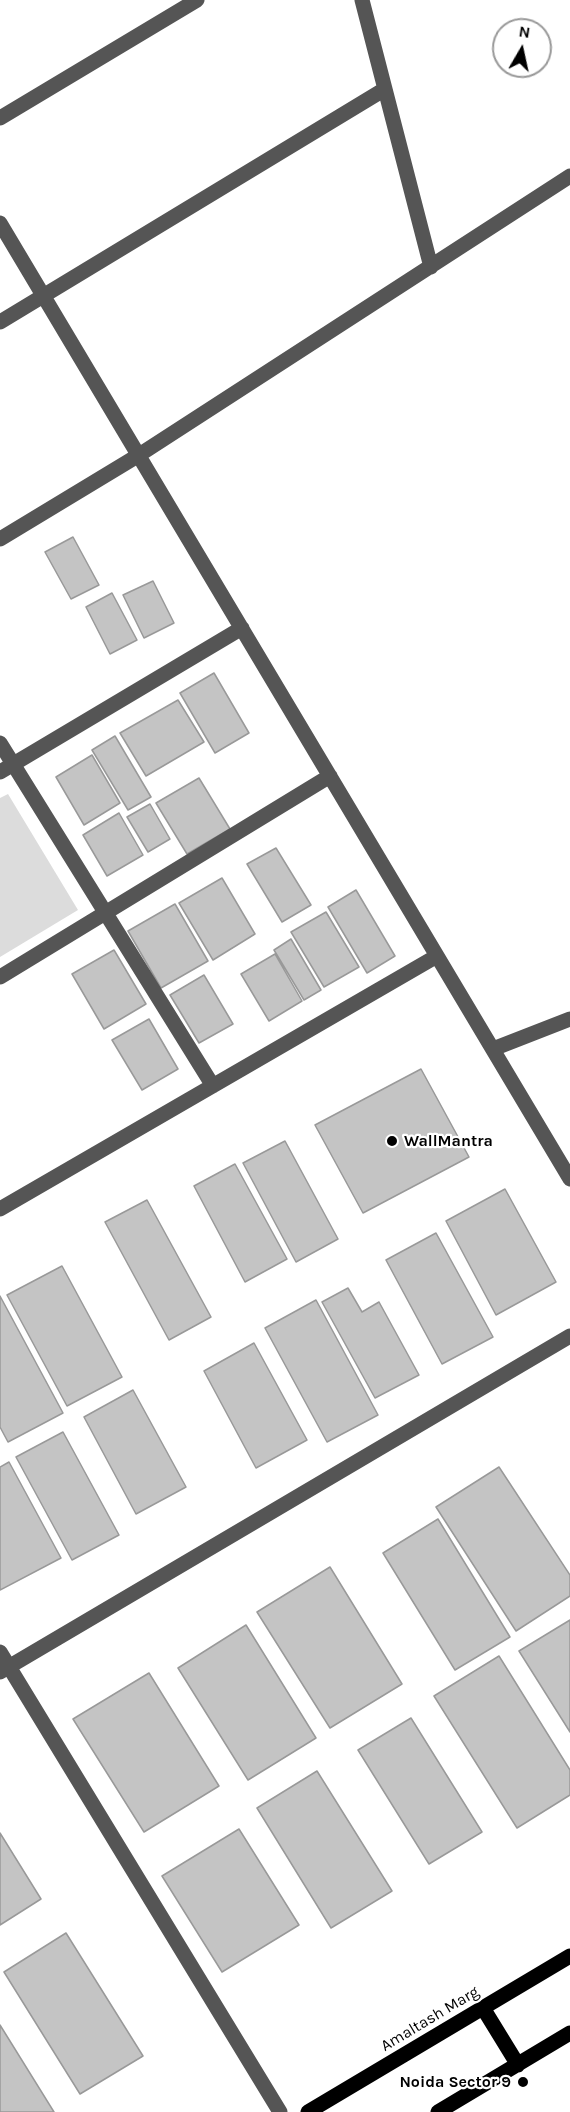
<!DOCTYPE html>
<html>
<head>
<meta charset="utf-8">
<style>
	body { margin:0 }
	#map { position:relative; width:570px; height:2112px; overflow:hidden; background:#fff; font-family:Karla,sans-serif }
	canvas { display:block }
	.north { position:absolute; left:492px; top:18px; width:60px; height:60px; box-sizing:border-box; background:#fff; border:2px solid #999; border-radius:50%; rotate:9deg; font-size:16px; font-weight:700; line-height:24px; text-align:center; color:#000 }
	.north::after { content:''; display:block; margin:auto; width:21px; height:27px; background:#000; clip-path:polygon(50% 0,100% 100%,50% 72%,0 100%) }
</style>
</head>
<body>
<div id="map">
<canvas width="570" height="2112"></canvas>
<div class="north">N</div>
</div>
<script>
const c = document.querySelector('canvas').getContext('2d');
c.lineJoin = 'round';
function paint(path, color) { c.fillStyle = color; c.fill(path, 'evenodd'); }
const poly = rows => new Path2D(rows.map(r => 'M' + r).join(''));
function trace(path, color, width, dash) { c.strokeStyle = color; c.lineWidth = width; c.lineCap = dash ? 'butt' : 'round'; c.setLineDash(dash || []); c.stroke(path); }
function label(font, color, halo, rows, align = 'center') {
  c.font = font + ' Karla,sans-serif'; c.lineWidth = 4.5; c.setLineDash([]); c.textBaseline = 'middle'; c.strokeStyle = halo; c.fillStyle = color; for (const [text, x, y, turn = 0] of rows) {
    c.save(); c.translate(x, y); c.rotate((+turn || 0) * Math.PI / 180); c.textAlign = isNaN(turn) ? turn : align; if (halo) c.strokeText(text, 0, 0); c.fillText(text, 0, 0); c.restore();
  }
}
paint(poly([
	[8,794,78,910,0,957,0,798]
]), '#dcdcdc');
const building = poly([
	[73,537,99,585,71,599,45,552,73,537],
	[153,581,174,623,144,638,123,595,153,581],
	[112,593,137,640,110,654,86,607,112,593],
	[214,673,249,733,215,753,180,693,214,673],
	[178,700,204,742,146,776,120,733,178,700],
	[115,736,151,797,128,810,92,750,115,736],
	[92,755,120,803,84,825,56,777,92,755],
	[199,778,230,829,187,854,156,803,199,778],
	[150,804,170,839,148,852,127,817,150,804],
	[119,813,143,855,107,876,83,835,119,813],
	[276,848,311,905,282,922,247,864,276,848],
	[222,878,255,934,213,960,179,903,222,878],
	[356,890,395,956,367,973,328,907,356,890],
	[175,904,208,961,161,988,128,931,175,904],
	[326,912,359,967,324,987,291,932,326,912],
	[291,939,321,990,304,1000,274,950,291,939],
	[114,950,146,1004,104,1029,72,974,114,950],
	[275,954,302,1001,269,1021,241,974,275,954],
	[204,975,233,1024,199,1043,170,995,204,975],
	[149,1019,178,1069,142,1090,112,1040,149,1019],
	[421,1069,469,1157,363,1213,315,1125,421,1069],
	[285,1141,338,1239,296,1262,243,1163,285,1141],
	[235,1164,287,1259,245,1282,194,1186,235,1164],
	[505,1189,556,1282,496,1315,446,1221,505,1189],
	[147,1200,211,1317,169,1340,105,1222,147,1200],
	[436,1233,493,1337,442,1364,386,1260,436,1233],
	[62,1266,122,1377,67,1406,7,1295,62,1266],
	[348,1288,362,1312,379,1302,419,1375,375,1398,322,1302,348,1288],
	[0,1296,63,1413,8,1442,0,1427,0,1296],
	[316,1300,378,1415,327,1442,265,1328,316,1300],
	[254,1343,307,1440,256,1468,204,1371,254,1343],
	[133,1390,186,1487,136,1514,84,1417,133,1390],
	[63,1432,119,1535,72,1560,16,1457,63,1432],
	[9,1462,61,1558,0,1590,0,1467,9,1462],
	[499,1467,570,1575,570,1596,516,1631,436,1507,499,1467],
	[438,1519,510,1637,455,1670,383,1553,438,1519],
	[330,1567,402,1684,330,1728,257,1612,330,1567],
	[570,1620,570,1732,519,1651,570,1620],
	[246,1625,316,1738,248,1780,178,1668,246,1625],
	[499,1656,570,1770,570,1795,517,1828,434,1696,499,1656],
	[149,1673,219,1786,144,1832,73,1719,149,1673],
	[411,1718,482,1832,429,1864,358,1750,411,1718],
	[317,1771,392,1891,331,1928,257,1808,317,1771],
	[239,1829,299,1925,222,1972,162,1876,239,1829],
	[0,1833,41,1899,0,1925,0,1833],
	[66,1933,143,2056,80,2094,4,1972,66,1933],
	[0,2025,54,2112,0,2112,0,2025]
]);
paint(building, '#c4c4c4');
trace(building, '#999', 1.5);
trace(poly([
	[362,0,431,267],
	[0,118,197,0],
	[0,223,570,1179],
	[0,322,385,89],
	[0,539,139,455,570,176],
	[0,743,213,1086],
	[0,772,242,628],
	[0,977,330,776],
	[493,1049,570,1019],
	[0,1209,437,956],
	[0,1652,280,2112],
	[0,1672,570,1336]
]), '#555', 15);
trace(poly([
	[483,2008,518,2065],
	[308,2112,570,1956],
	[438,2112,570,2033]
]), '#000', 15);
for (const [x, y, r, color] of [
	[392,1141,6,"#000"],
	[523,2082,6,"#000"]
]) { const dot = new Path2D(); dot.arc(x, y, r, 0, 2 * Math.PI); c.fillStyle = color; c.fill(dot); trace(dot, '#fff', 2); }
label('bold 16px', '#000', '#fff', [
	["WallMantra",404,1141],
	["Noida Sector 9",511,2082,"right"]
], 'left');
label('16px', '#000', '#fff', [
	["Amaltash Marg",430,2019,-31]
]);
</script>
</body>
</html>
